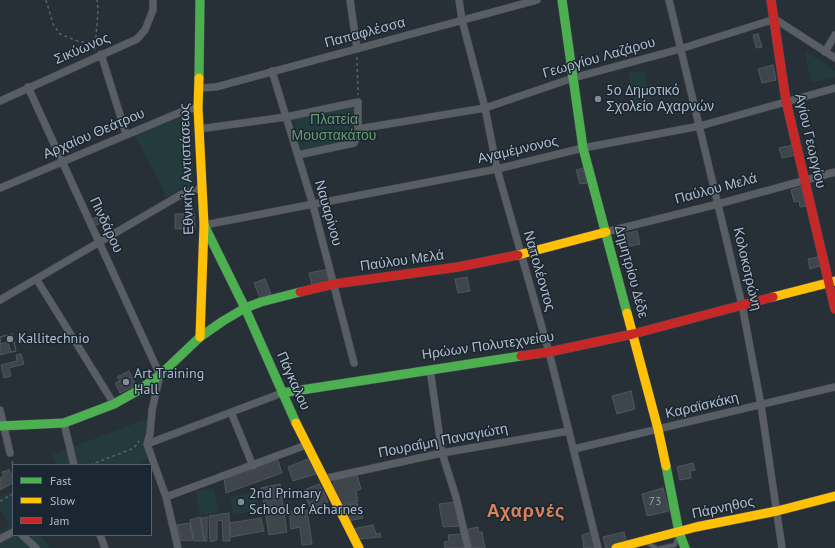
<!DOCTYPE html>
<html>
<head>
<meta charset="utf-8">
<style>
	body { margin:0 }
	#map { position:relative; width:835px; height:548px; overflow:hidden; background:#272f37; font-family:"PT Sans",sans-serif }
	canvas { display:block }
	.legend { position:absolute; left:12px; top:464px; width:140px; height:72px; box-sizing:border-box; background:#1a2631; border:1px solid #56626d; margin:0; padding:5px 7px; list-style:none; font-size:12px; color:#b0bcc8 }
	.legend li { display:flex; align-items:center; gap:8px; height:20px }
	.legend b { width:20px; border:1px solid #56626d }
</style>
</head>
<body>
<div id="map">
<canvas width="835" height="548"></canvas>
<ul class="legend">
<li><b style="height:5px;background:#4caf50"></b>Fast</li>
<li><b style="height:5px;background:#ffc107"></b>Slow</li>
<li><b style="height:5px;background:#c62828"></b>Jam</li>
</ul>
</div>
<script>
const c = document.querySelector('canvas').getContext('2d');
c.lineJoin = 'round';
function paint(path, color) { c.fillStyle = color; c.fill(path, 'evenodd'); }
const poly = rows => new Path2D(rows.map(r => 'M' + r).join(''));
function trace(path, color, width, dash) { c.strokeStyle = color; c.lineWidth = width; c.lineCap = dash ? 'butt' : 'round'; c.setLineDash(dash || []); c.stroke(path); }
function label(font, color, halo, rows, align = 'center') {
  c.font = font + ' "PT Sans",sans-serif'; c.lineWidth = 3; c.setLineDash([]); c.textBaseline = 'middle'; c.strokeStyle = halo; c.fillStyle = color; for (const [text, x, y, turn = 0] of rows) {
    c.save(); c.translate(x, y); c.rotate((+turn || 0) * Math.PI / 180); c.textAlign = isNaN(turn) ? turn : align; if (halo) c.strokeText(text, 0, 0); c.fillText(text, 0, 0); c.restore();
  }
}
paint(poly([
	[805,51,835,71,835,77,811,83],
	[644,71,650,101,634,104,628,72],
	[355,106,355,134,350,142,300,151,293,118],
	[180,115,191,121,194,187,180,189,167,198,135,135],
	[148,418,152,456,138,465,57,465,52,455],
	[214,488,219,513,200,515,196,491],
	[13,491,13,535,39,535,51,548,0,548,0,531,10,525,0,511,0,497],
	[256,492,260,510,233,515,230,497]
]), '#243b3d');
const building = poly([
	[758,34,762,47,756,48,753,35,758,34],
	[773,65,776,80,762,83,758,69,773,65],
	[793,145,796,155,782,158,779,148,793,145],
	[583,168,587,183,580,184,576,170,583,168],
	[801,187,806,206,800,207,799,201,794,202,791,190,801,187],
	[194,213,195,228,175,229,175,214,194,213],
	[106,214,112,232,106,235,102,223,93,226,91,219,106,214],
	[637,231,640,244,622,248,619,235,637,231],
	[818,257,820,266,810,269,808,259,818,257],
	[329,269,331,281,312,285,309,273,329,269],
	[467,277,470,291,458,293,455,279,467,277],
	[265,279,271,294,260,298,254,283,265,279],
	[12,334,16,351,11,352,8,342,0,344,0,337,12,334],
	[12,334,16,351,0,355,0,337,12,334],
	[21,354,24,364,9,368,11,376,4,378,1,365,17,361,16,355,21,354],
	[129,371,136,385,120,393,115,383,120,381,117,377,129,371],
	[631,391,635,409,617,414,612,396,631,391],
	[310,458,316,474,293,481,288,467,310,458],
	[278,460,282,473,226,493,224,479,278,460],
	[693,463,695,470,690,471,691,478,680,480,677,467,693,463],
	[9,470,13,478,13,483,0,490,0,478,4,476,2,472,9,470],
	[357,475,361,489,356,491,358,501,338,506,332,487,335,480,357,475],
	[280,484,287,532,269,535,261,488,280,484],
	[319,484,322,490,307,496,304,490,319,484],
	[663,488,669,511,647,516,642,494,663,488],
	[323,491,328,502,317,507,319,511,313,514,306,498,323,491],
	[454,502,460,526,443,527,439,504,454,502],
	[357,503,363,518,348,521,342,506,357,503],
	[307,510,312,544,302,545,300,527,291,529,289,512,307,510],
	[229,513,230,541,223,541,222,520,217,521,217,540,210,542,209,516,229,513],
	[200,517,204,541,194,541,190,520,200,517],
	[207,517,207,541,205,542,201,518,207,517],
	[261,518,264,531,231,537,229,523,261,518],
	[190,523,193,540,181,541,177,525,190,523],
	[373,525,376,534,380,533,381,537,358,539,352,529,373,525],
	[478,527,478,532,482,532,485,548,472,548,468,529,478,527],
	[591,532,595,548,584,548,582,535,591,532],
	[624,532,627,543,606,548,603,537,624,532],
	[462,534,465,548,445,548,444,542,449,541,448,535,462,534]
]);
paint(building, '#3e454b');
trace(building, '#4f565e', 1);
const lane = poly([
	[646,542,656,548],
	[660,548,675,545,678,535]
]);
const street = poly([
	[350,0,357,49],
	[459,0,462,20,485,108,497,169,549,352,598,548],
	[669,0,742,305,761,405,782,548],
	[825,52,835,35],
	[101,54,126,134],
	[272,71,313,205,354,363],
	[28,87,160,375,152,410,150,434,147,444,166,497,178,548],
	[199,88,216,87,537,0],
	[0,101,137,39,145,30,153,10,153,0],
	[199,129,286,117,358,102,358,136,354,143,298,155],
	[358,129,485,108,573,78,680,49,775,19,835,58],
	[0,188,188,109,198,108],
	[204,225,497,169,583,148,700,126,835,88],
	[606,232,718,204,835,172],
	[37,280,114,404],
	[0,300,182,194,202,188],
	[430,369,442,453,456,497,468,548],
	[0,410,10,453],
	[231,412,253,466],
	[64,423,74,465],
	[147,444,282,393],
	[574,449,835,387],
	[323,479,442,453,569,431],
	[166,497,306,445],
	[22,535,36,548],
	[100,535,105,548],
	[0,539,13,532]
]);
const fast = poly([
	[562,0,583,148,627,313],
	[199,78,200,0],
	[204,225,245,308,296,423],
	[282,393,521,356],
	[0,426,64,423,114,404,139,390,160,375,200,337,223,321,245,308,261,302,300,292],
	[666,466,679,532,685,548]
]);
const slow = poly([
	[199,78,198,108,204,225,200,337],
	[518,255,606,232],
	[773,297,835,281],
	[627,313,658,429,666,466],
	[296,423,359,548],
	[616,548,696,527,777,511,835,496]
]);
const jam = poly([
	[771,0,786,101,835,309],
	[300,292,334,284,458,267,518,255],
	[521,356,549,352,633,334,773,297]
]);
trace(lane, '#454b51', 5);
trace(street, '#454b51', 8);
trace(fast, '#454b51', 10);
trace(slow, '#454b51', 10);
trace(jam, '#454b51', 10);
trace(poly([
	[46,0,53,24,60,34,80,42,95,41],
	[95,50,98,10,97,0],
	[357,57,358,95],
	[12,461,13,465],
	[90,465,134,448,139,441],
	[0,501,13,494]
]), '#5a6267', 1.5, [3, 3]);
trace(lane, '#585e64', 3.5);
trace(street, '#585e64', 7);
trace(fast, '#4caf50', 9);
trace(slow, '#ffc107', 9);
trace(jam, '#c62828', 9);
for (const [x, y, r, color] of [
	[598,99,4,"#808b95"],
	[10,339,4,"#808b95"],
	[126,382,4,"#808b95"],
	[241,502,4,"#808b95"]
]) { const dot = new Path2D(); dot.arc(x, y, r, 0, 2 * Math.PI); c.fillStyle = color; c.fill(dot); trace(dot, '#1a2631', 1.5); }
label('12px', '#949ea9', null, [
	["73",655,502]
]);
label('14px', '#b0bcc8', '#1a2631', [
	["Παπαφλέσσα",365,33,-15],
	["Σικύωνος",82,49,-23],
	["Γεωργίου Λαζάρου",599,58,-16],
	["Αρχαίου Θεάτρου",94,134,-23],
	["Αγίου Γεωργίου",810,141,77],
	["Αγαμέμνονος",518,150,-13],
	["Εθνικής Αντιστάσεως",187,169,-92],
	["Παύλου Μελά",716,189,-15],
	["Ναυαρίνου",328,213,74],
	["Πινδάρου",106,225,65],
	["Παύλου Μελά",402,261,-8],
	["Κολοκοτρώνη",747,269,77],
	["Ναπολέοντος",539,271,74],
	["Δημητρίου Δέδε",631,272,75],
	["Ηρώων Πολυτεχνείου",488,346,-8],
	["Πάγκαλου",293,381,66],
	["Καραϊσκάκη",702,406,-13],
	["Πουραΐμη Παναγιώτη",443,441,-11],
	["Πάρνηθος",723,508,-12]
]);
label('14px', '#b0bcc8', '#1a2631', [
	["5ο Δημοτικό",606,91],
	["Σχολείο Αχαρνών",606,107],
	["Kallitechnio",18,339],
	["Art Training",134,374],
	["Hall",134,390],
	["2nd Primary",249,494],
	["School of Acharnes",249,510]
], 'left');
label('14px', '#669b6d', '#1a2631', [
	["Πλατεία",334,120],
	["Μουστακάτου",334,136]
]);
c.letterSpacing = '1px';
label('bold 18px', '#da845a', '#1a2631', [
	["Αχαρνές",526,512]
]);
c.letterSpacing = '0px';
</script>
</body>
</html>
